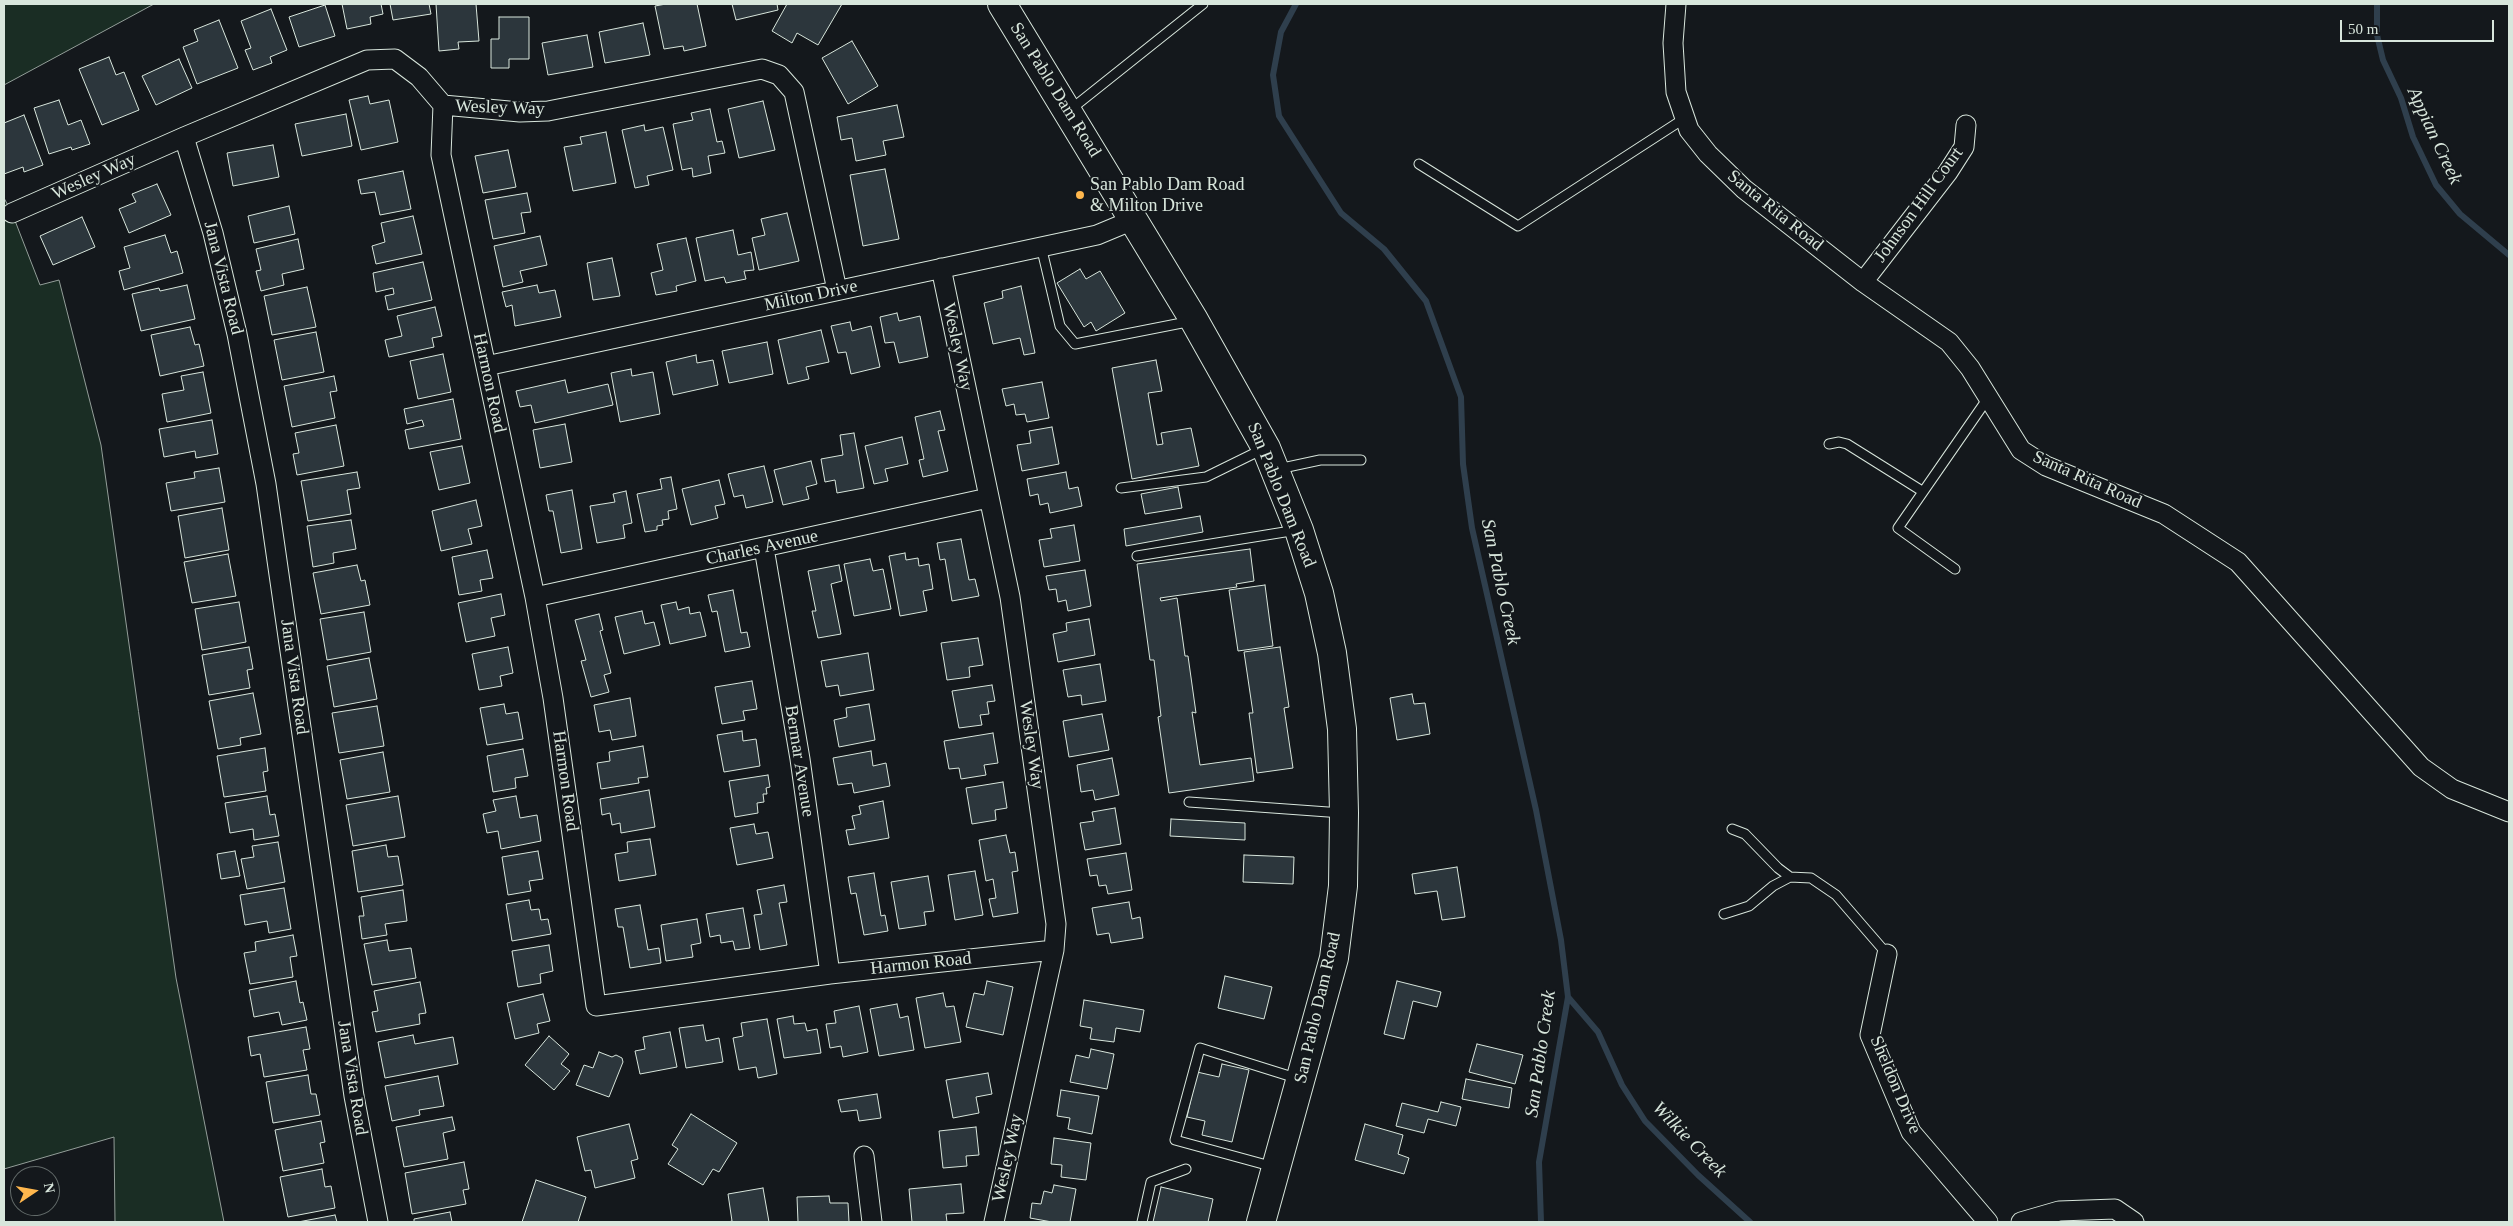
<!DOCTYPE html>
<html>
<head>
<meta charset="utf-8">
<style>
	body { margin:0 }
	#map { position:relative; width:2513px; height:1226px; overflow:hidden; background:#14181c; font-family:Georgia,serif }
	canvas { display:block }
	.frame { position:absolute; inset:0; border:5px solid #d8e6dc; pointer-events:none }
	.north { position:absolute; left:10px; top:1166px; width:50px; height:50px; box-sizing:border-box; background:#14181c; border:1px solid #626a69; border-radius:50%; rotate:78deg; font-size:14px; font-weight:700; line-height:20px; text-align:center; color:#d8e6dc }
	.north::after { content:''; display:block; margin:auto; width:18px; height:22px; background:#ffb74d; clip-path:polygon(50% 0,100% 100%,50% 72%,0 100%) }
	.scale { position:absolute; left:2340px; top:20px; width:154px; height:22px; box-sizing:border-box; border:2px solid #d8e6dc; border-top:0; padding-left:6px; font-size:15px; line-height:18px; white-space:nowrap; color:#d8e6dc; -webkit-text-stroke:4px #14181c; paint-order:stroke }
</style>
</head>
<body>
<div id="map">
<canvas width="2513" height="1226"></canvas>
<div class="frame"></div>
<div class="north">N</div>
<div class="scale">50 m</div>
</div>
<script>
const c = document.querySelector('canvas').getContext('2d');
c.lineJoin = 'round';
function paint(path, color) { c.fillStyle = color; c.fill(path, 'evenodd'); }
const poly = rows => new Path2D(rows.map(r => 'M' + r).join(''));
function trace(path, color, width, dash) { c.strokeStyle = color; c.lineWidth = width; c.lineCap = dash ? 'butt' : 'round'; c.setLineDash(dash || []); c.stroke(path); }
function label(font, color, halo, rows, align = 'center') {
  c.font = font + ' Georgia,serif'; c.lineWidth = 4; c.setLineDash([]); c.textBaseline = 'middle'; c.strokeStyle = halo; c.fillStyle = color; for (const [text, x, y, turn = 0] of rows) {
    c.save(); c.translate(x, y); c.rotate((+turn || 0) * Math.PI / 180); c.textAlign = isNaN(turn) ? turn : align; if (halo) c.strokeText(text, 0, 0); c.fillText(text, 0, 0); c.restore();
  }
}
const green = poly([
	[4,4,154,4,4,85,4,4],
	[4,198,12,213,40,285,59,280,101,445,176,978,224,1222,115,1222,114,1137,4,1169,4,198]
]);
paint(green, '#1a2d24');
trace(green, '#939e99', 1);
trace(poly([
	[1296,4,1281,32,1273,75,1279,116,1341,213,1384,249,1426,301,1461,397,1463,464,1472,528,1536,810,1561,940,1568,997,1539,1162,1541,1222],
	[2377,4,2377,35,2383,60,2401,98,2413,137,2436,185,2460,214,2509,255],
	[1568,997,1598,1032,1622,1085,1645,1121,1698,1175,1750,1222]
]), '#2f3f4d', 6);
const building = poly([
	[342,4,381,4,383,14,370,17,371,24,347,29,342,4],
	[390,4,429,4,431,14,393,20,390,4],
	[436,4,476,4,479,41,458,42,459,49,439,51,436,4],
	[666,4,697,4,706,46,684,51,683,46,664,49,655,6,666,4],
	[732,4,777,4,778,10,736,20,732,4],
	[787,4,842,4,818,45,797,33,792,43,772,31,787,4],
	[325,5,335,36,299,47,289,17,325,5],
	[271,9,287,50,270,57,272,63,253,70,245,50,251,48,241,21,271,9],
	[499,17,529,17,529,59,509,59,509,68,491,68,491,39,499,39,499,17],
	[219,20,238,68,197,84,183,47,198,41,194,30,219,20],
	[643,23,650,55,605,63,599,32,643,23],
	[587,35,593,67,548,75,542,43,587,35],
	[852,41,878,86,848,104,822,58,852,41],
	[109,57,116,75,124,72,139,110,102,125,79,69,109,57],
	[179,59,192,88,156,105,142,76,179,59],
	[368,96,370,104,389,100,398,142,361,150,349,100,368,96],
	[59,100,68,125,81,120,90,144,72,150,71,147,49,154,34,108,59,100],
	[763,101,775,150,739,158,728,109,763,101],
	[897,105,904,137,883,141,886,155,856,161,852,138,841,140,837,117,897,105],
	[710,109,717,142,722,141,725,153,708,156,711,173,693,177,692,168,682,170,673,124,693,120,691,113,710,109],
	[346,114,352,146,302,156,295,124,346,114],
	[24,115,43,165,24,172,23,167,4,174,4,123,24,115],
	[644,125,645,131,663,127,673,170,647,176,649,185,635,188,622,130,644,125],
	[606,132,616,183,573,191,564,147,582,144,580,137,606,132],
	[273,145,279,177,233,186,227,153,273,145],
	[508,150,516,187,483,193,475,156,508,150],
	[885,169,899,239,863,246,850,175,885,169],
	[403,171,411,209,380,215,375,192,361,194,358,180,403,171],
	[157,184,171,215,129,233,119,209,136,202,132,194,157,184],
	[527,193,531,212,521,213,525,233,493,239,485,200,527,193],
	[289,206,295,234,254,243,248,216,289,206],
	[787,213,799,261,759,270,752,238,765,235,761,219,787,213],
	[413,216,422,254,376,264,372,246,385,242,381,223,413,216],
	[82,217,95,247,53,265,40,236,82,217],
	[733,230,738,255,751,252,754,270,744,271,746,279,726,283,724,277,705,281,696,238,733,230],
	[165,235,171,253,177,251,183,273,124,290,119,271,130,268,124,247,165,235],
	[540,236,547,265,520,271,523,282,503,287,494,246,540,236],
	[686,238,696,281,676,286,677,291,656,295,651,273,663,270,657,244,686,238],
	[298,239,304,269,282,274,284,285,261,291,256,271,261,270,256,249,298,239],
	[612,258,620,296,593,300,587,263,612,258],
	[423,262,432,300,388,310,385,296,394,294,393,288,376,292,373,273,423,262],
	[1080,269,1086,279,1100,271,1125,313,1096,331,1091,322,1084,327,1057,283,1080,269],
	[187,285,195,319,141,331,132,294,159,288,160,291,187,285],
	[537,285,539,293,555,290,561,317,515,326,512,305,506,307,502,292,537,285],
	[1021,286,1035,353,1024,355,1020,338,993,344,984,303,1003,298,1002,291,1021,286],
	[307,287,316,327,272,335,264,296,307,287],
	[435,307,442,336,432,338,434,347,389,357,385,340,402,336,397,316,435,307],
	[897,313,899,321,920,316,928,357,899,363,894,342,885,343,880,317,897,313],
	[850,322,852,331,871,326,880,367,851,374,846,352,838,353,831,326,850,322],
	[190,327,195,345,199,344,204,366,160,376,151,335,190,327],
	[821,330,829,362,806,367,809,379,788,384,778,340,821,330],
	[316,332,324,372,282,380,274,340,316,332],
	[767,342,773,374,729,383,722,351,767,342],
	[443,354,451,392,418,399,410,361,443,354],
	[696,355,697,363,713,360,718,385,673,395,666,362,696,355],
	[1156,360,1162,391,1148,393,1157,445,1163,444,1161,433,1191,428,1199,466,1132,479,1112,368,1156,360],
	[631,369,632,376,653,372,660,414,620,422,611,373,631,369],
	[203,372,211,413,167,422,162,394,184,390,181,376,203,372],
	[334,376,337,391,330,392,335,418,292,427,284,386,334,376],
	[565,380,568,393,608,384,613,405,535,423,531,405,520,407,516,391,565,380],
	[1042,382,1049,418,1027,422,1025,414,1016,415,1014,404,1006,406,1002,389,1042,382],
	[453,399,461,439,409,449,405,430,424,426,422,420,407,424,404,409,453,399],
	[940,411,945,430,938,431,948,471,923,477,919,460,924,459,915,417,940,411],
	[212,420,218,454,196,458,195,451,164,457,159,429,212,420],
	[565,424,572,462,540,468,533,430,565,424],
	[336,425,344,466,297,475,293,454,299,453,295,433,336,425],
	[1052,427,1059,464,1022,471,1017,445,1031,443,1029,431,1052,427],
	[854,433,864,488,837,493,835,480,825,482,821,459,843,455,840,435,854,433],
	[902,437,908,464,885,469,888,481,874,484,865,446,902,437],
	[462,446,470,483,439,490,430,452,462,446],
	[811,461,817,484,806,487,809,499,783,505,774,470,811,461],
	[764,466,773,502,746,508,743,495,734,497,728,474,764,466],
	[219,468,225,502,171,511,166,483,195,478,194,472,219,468],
	[357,472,360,488,347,490,351,514,308,521,301,481,357,472],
	[1066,472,1069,489,1078,487,1082,506,1050,513,1048,503,1040,505,1038,494,1030,496,1027,479,1066,472],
	[671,477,677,509,668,511,669,519,662,520,663,525,657,526,657,530,645,532,637,494,662,489,660,479,671,477],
	[719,480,725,504,715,506,718,518,691,525,682,489,719,480],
	[1178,487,1182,508,1145,514,1141,494,1178,487],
	[572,490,582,549,561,553,553,511,549,511,546,495,572,490],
	[626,491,632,523,623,525,625,538,597,543,590,506,615,502,613,494,626,491],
	[476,500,482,526,468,529,472,544,441,551,432,511,476,500],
	[222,508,229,550,185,558,178,516,222,508],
	[1200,516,1203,532,1126,546,1124,529,1200,516],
	[351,520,356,549,333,553,334,563,313,567,307,526,351,520],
	[1074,525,1080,561,1044,567,1039,540,1052,538,1050,529,1074,525],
	[961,539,969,580,975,579,979,596,952,601,945,559,940,560,937,543,961,539],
	[1250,549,1254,581,1236,584,1237,587,1160,598,1161,601,1177,598,1185,656,1188,656,1196,713,1192,712,1200,765,1251,758,1254,781,1169,793,1158,717,1161,716,1154,660,1150,660,1137,564,1250,549],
	[487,550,493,578,480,580,482,591,459,595,452,557,487,550],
	[905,553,906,560,918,558,919,566,929,564,933,589,923,591,927,611,900,616,889,556,905,553],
	[228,554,236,596,192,603,184,562,228,554],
	[870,559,873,571,883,569,891,609,854,616,844,564,870,559],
	[357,565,361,581,365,580,370,605,321,614,313,573,357,565],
	[839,565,842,581,831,584,841,634,818,638,812,611,816,611,808,571,839,565],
	[1085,570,1091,606,1068,611,1066,600,1058,602,1056,589,1049,590,1046,576,1085,570],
	[1265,585,1273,646,1238,651,1229,590,1265,585],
	[733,590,741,633,747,632,750,647,725,652,717,611,712,612,708,595,733,590],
	[501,594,505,615,491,618,495,636,466,642,458,603,501,594],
	[239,602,246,642,202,650,195,609,239,602],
	[676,602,678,610,689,607,690,614,700,612,706,636,670,644,661,605,676,602],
	[642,611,645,624,654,622,660,645,624,654,615,617,642,611],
	[364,612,371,652,327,660,320,619,364,612],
	[599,614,603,630,600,631,611,673,604,675,609,692,591,697,581,661,586,660,575,620,599,614],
	[1089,619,1095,655,1058,662,1053,634,1067,631,1066,623,1089,619],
	[978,638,983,665,969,667,970,677,947,680,941,643,978,638],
	[249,647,253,669,247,670,250,688,209,695,202,655,249,647],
	[508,647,513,673,500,676,502,686,479,690,472,654,508,647],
	[1280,647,1289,707,1284,708,1293,768,1257,773,1249,713,1253,713,1244,652,1280,647],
	[868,653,874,690,840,696,838,685,826,687,821,661,868,653],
	[369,658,377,699,334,707,327,666,369,658],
	[1100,664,1106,701,1082,705,1081,695,1068,697,1063,670,1100,664],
	[752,681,757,709,743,711,745,720,722,724,715,687,752,681],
	[992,685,995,701,987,702,989,714,980,715,982,725,959,728,952,691,992,685],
	[253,693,261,734,240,738,241,745,218,749,209,701,253,693],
	[1412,694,1414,704,1425,703,1430,734,1397,740,1390,698,1412,694],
	[630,698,636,736,612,740,610,730,599,732,594,705,630,698],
	[504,704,506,714,518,712,523,739,487,745,480,708,504,704],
	[869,704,875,740,839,747,834,720,847,717,846,708,869,704],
	[377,706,384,746,339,753,332,713,377,706],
	[1102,714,1109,750,1069,757,1063,721,1102,714],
	[742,731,743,741,756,739,760,766,724,772,717,735,742,731],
	[993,733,998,763,984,765,986,775,961,779,959,768,949,769,944,741,993,733],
	[643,746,648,777,638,778,639,783,601,789,597,763,610,761,609,752,643,746],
	[265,748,268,771,263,772,266,791,224,797,217,756,265,748],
	[523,749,528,776,515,778,516,788,493,792,487,756,523,749],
	[871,751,873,766,886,763,890,786,854,793,852,783,838,785,833,758,871,751],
	[383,752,390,792,347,799,340,760,383,752],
	[1112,758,1119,795,1095,800,1093,790,1081,792,1077,765,1112,758],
	[768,775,770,787,766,788,767,794,763,794,764,802,757,803,758,813,735,817,729,781,768,775],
	[1003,782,1007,808,995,810,996,820,972,824,966,788,1003,782],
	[649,790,655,827,621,833,620,823,612,825,610,813,602,815,600,799,649,790],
	[267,796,270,815,275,814,279,836,254,840,253,829,230,833,225,803,267,796],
	[398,796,405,837,353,846,346,805,398,796],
	[516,796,520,818,537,815,541,841,501,849,498,831,487,833,483,814,496,811,493,800,516,796],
	[883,801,889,838,849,845,846,830,855,829,852,816,861,814,859,806,883,801],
	[1115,808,1121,844,1085,850,1080,823,1094,821,1092,812,1115,808],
	[1171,819,1245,823,1245,840,1170,836,1171,819],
	[754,824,756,834,768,832,773,858,737,865,730,828,754,824],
	[1006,835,1010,853,1015,852,1018,871,1012,872,1018,913,993,917,989,899,996,898,993,879,986,881,979,840,1006,835],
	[650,839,656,875,619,881,615,854,628,852,627,842,650,839],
	[278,842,285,882,247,889,241,859,254,857,252,846,278,842],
	[386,845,388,857,398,856,403,885,358,892,352,851,386,845],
	[235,851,240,876,221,879,217,854,235,851],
	[538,851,543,879,529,881,531,891,508,895,502,857,538,851],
	[1126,853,1132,890,1108,894,1106,885,1099,886,1097,875,1090,876,1087,859,1126,853],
	[1244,855,1294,857,1293,884,1243,882,1244,855],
	[1457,867,1465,917,1442,920,1437,891,1415,894,1412,874,1457,867],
	[975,871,983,915,955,920,948,875,975,871],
	[874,873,881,916,885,915,888,931,864,935,856,893,851,894,848,877,874,873],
	[928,876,934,911,924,912,926,925,899,929,891,882,928,876],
	[784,885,787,902,779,903,787,945,760,950,754,915,762,914,757,890,784,885],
	[284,888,291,929,269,933,267,921,245,925,240,895,284,888],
	[403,890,407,921,385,924,387,935,362,939,359,916,364,916,361,897,403,890],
	[529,900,531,910,539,909,541,920,548,919,551,934,512,941,506,904,529,900],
	[1129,902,1132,919,1140,917,1143,938,1111,943,1109,933,1097,935,1092,908,1129,902],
	[640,905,648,950,659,948,661,963,630,968,623,927,618,927,615,909,640,905],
	[743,908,750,948,735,950,733,941,721,943,720,935,710,937,706,914,743,908],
	[697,919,701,943,691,945,693,957,666,961,661,925,697,919],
	[293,935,297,956,290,957,293,977,250,984,244,953,256,951,255,942,293,935],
	[387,940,389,951,411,948,416,978,372,985,364,944,387,940],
	[549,945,553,971,540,974,541,983,518,987,512,951,549,945],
	[1225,976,1272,987,1264,1019,1218,1008,1225,976],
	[296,981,300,1003,303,1002,307,1020,282,1025,279,1012,254,1017,249,990,296,981],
	[987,981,1013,987,1003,1035,966,1027,974,993,984,995,987,981],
	[1397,981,1441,992,1437,1007,1413,1001,1404,1039,1384,1034,1397,981],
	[420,982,426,1013,419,1014,420,1024,376,1032,372,1012,378,1011,374,991,420,982],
	[943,993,946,1007,954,1006,961,1042,925,1048,916,998,943,993],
	[543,994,550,1021,537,1024,539,1033,515,1039,507,1003,543,994],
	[1084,1000,1144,1010,1140,1032,1116,1028,1114,1042,1090,1039,1092,1028,1080,1026,1084,1000],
	[897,1004,900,1018,908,1016,914,1050,879,1056,870,1009,897,1004],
	[859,1006,868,1052,843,1057,841,1046,830,1048,826,1024,836,1023,834,1011,859,1006],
	[793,1016,794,1024,805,1023,807,1031,817,1029,821,1053,784,1058,777,1019,793,1016],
	[767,1019,777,1074,758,1078,756,1067,739,1070,733,1038,743,1036,741,1023,767,1019],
	[703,1025,706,1041,719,1038,723,1062,686,1068,679,1028,703,1025],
	[306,1027,310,1049,303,1050,307,1070,264,1077,260,1054,251,1056,248,1037,306,1027],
	[670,1032,677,1067,640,1074,635,1051,645,1049,643,1037,670,1032],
	[413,1035,415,1044,453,1037,458,1064,385,1078,378,1042,413,1035],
	[549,1036,569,1054,561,1064,570,1071,554,1090,525,1065,549,1036],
	[1477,1044,1523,1055,1515,1084,1469,1072,1477,1044],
	[1091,1049,1114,1054,1107,1089,1070,1082,1076,1055,1089,1058,1091,1049],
	[599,1052,612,1057,616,1055,622,1058,623,1062,609,1097,576,1085,584,1065,593,1068,599,1052],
	[1222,1064,1249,1070,1232,1142,1202,1135,1205,1121,1187,1117,1197,1072,1219,1077,1222,1064],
	[988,1073,992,1094,976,1097,979,1113,953,1118,946,1080,988,1073],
	[308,1075,311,1094,316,1094,320,1115,273,1123,266,1082,308,1075],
	[438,1076,444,1106,419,1110,420,1115,392,1121,385,1086,438,1076],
	[1466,1079,1512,1088,1509,1108,1462,1099,1466,1079],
	[1061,1090,1099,1096,1092,1134,1068,1129,1070,1118,1057,1116,1061,1090],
	[877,1094,881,1118,859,1121,857,1110,841,1112,838,1100,877,1094],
	[1441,1102,1461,1107,1456,1126,1428,1119,1424,1133,1396,1126,1402,1103,1438,1112,1441,1102],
	[691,1114,737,1143,719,1172,713,1169,703,1185,668,1164,678,1149,672,1145,691,1114],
	[452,1117,455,1130,443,1133,448,1159,404,1167,396,1127,452,1117],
	[321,1121,325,1142,320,1143,324,1163,283,1171,275,1130,321,1121],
	[629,1124,638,1159,631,1161,635,1178,595,1188,591,1170,585,1171,577,1137,629,1124],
	[1365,1124,1403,1135,1398,1154,1409,1158,1404,1174,1355,1160,1365,1124],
	[976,1127,979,1155,966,1156,967,1166,943,1168,939,1131,976,1127],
	[1054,1138,1091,1143,1086,1180,1061,1177,1062,1165,1051,1164,1054,1138],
	[464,1162,469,1189,463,1190,466,1204,412,1214,405,1173,464,1162],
	[322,1169,325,1187,331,1186,335,1208,288,1217,280,1177,322,1169],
	[536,1180,586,1197,578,1222,522,1222,536,1180],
	[961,1184,964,1213,946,1214,947,1222,912,1222,909,1189,961,1184],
	[1054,1185,1076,1189,1070,1222,1052,1222,1030,1218,1032,1203,1041,1204,1044,1191,1052,1193,1054,1185],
	[1161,1187,1213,1199,1208,1222,1153,1222,1161,1187],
	[763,1188,769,1222,728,1222,732,1221,728,1194,763,1188],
	[829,1196,830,1203,848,1203,849,1222,798,1222,797,1197,829,1196],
	[450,1212,452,1222,414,1222,414,1219,450,1212],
	[335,1215,337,1222,298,1222,335,1215]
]);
paint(building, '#2c363c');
trace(building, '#d8e6dc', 1);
const lane = poly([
	[1070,110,1203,4],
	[1419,164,1518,226,1685,118],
	[1041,246,1060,326,1075,344,1192,321],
	[1829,444,1839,442,1847,444,1922,491],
	[1278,469,1320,460,1361,460],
	[1121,488,1206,477,1263,449],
	[1137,556,1297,530],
	[1955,569,1898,528,1988,398],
	[1189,802,1342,813],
	[1732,829,1745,834,1778,868,1790,877],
	[1724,914,1749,906,1773,886,1790,877,1811,878,1836,895,1887,954],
	[1274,1167,1175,1140,1200,1048,1299,1079],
	[1142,1222,1151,1182,1186,1169]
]);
const street = poly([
	[1676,4,1673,43,1676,92,1689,130,1708,154,1744,189,1863,282,1949,342,1970,368,2021,450,2046,466,2164,514,2238,562,2421,767,2452,789,2509,812],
	[443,105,441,155,535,597,553,698,596,1006,830,974,1054,950],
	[184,137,213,233,237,334,266,484,354,1096,378,1222],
	[12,213,184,137,367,60,395,59,419,77,443,105,520,112,548,111,762,69,779,75,794,92,837,290],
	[941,268,1010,597,1056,924,1054,950,994,1222],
	[1863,282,1948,172,1964,147,1966,125],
	[486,366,1097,235,1133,220],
	[764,548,800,759,830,974],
	[535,597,988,498],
	[1887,954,1870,1035,1911,1132,1988,1222],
	[864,1156,872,1222],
	[2021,1222,2059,1211,2115,1209,2134,1222]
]);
const primary = poly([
	[1002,4,1194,320,1266,448,1299,530,1319,593,1332,653,1342,729,1344,813,1343,886,1334,958,1261,1222]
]);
trace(lane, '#d8e6dc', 11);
trace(street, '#d8e6dc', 21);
trace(primary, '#d8e6dc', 30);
trace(lane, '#14181c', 9);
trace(street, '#14181c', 19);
trace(primary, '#14181c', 28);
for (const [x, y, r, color] of [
	[1080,195,5,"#ffb74d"]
]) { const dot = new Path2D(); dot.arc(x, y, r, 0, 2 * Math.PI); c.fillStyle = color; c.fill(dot); trace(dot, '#14181c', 2); }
label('18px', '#d8e6dc', '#14181c', [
	["San Pablo Dam Road",1055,90,58],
	["Wesley Way",500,108,2],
	["Wesley Way",94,177,-24],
	["Johnson Hill Court",1919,205,-54],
	["Santa Rita Road",1775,211,39],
	["Jana Vista Road",223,278,76],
	["Milton Drive",811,296,-12],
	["Wesley Way",957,347,78],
	["Harmon Road",489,383,78],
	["Santa Rita Road",2087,480,24],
	["San Pablo Dam Road",1281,495,68],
	["Charles Avenue",762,548,-12],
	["Jana Vista Road",294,677,82],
	["Wesley Way",1031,745,82],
	["Bermar Avenue",799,761,81],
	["Harmon Road",565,781,82],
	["Harmon Road",921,964,-6],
	["San Pablo Dam Road",1318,1008,-77],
	["Jana Vista Road",352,1078,81],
	["Sheldon Drive",1895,1085,67],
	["Wesley Way",1008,1158,-78]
]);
label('18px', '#d8e6dc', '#14181c', [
	["San Pablo Dam Road",1090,185],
	["& Milton Drive",1090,206]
], 'left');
label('italic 19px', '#d8e6dc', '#14181c', [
	["Appian Creek",2434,136,65],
	["San Pablo Creek",1500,582,78],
	["San Pablo Creek",1541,1054,-82],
	["Wilkie Creek",1689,1140,46]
]);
</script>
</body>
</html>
